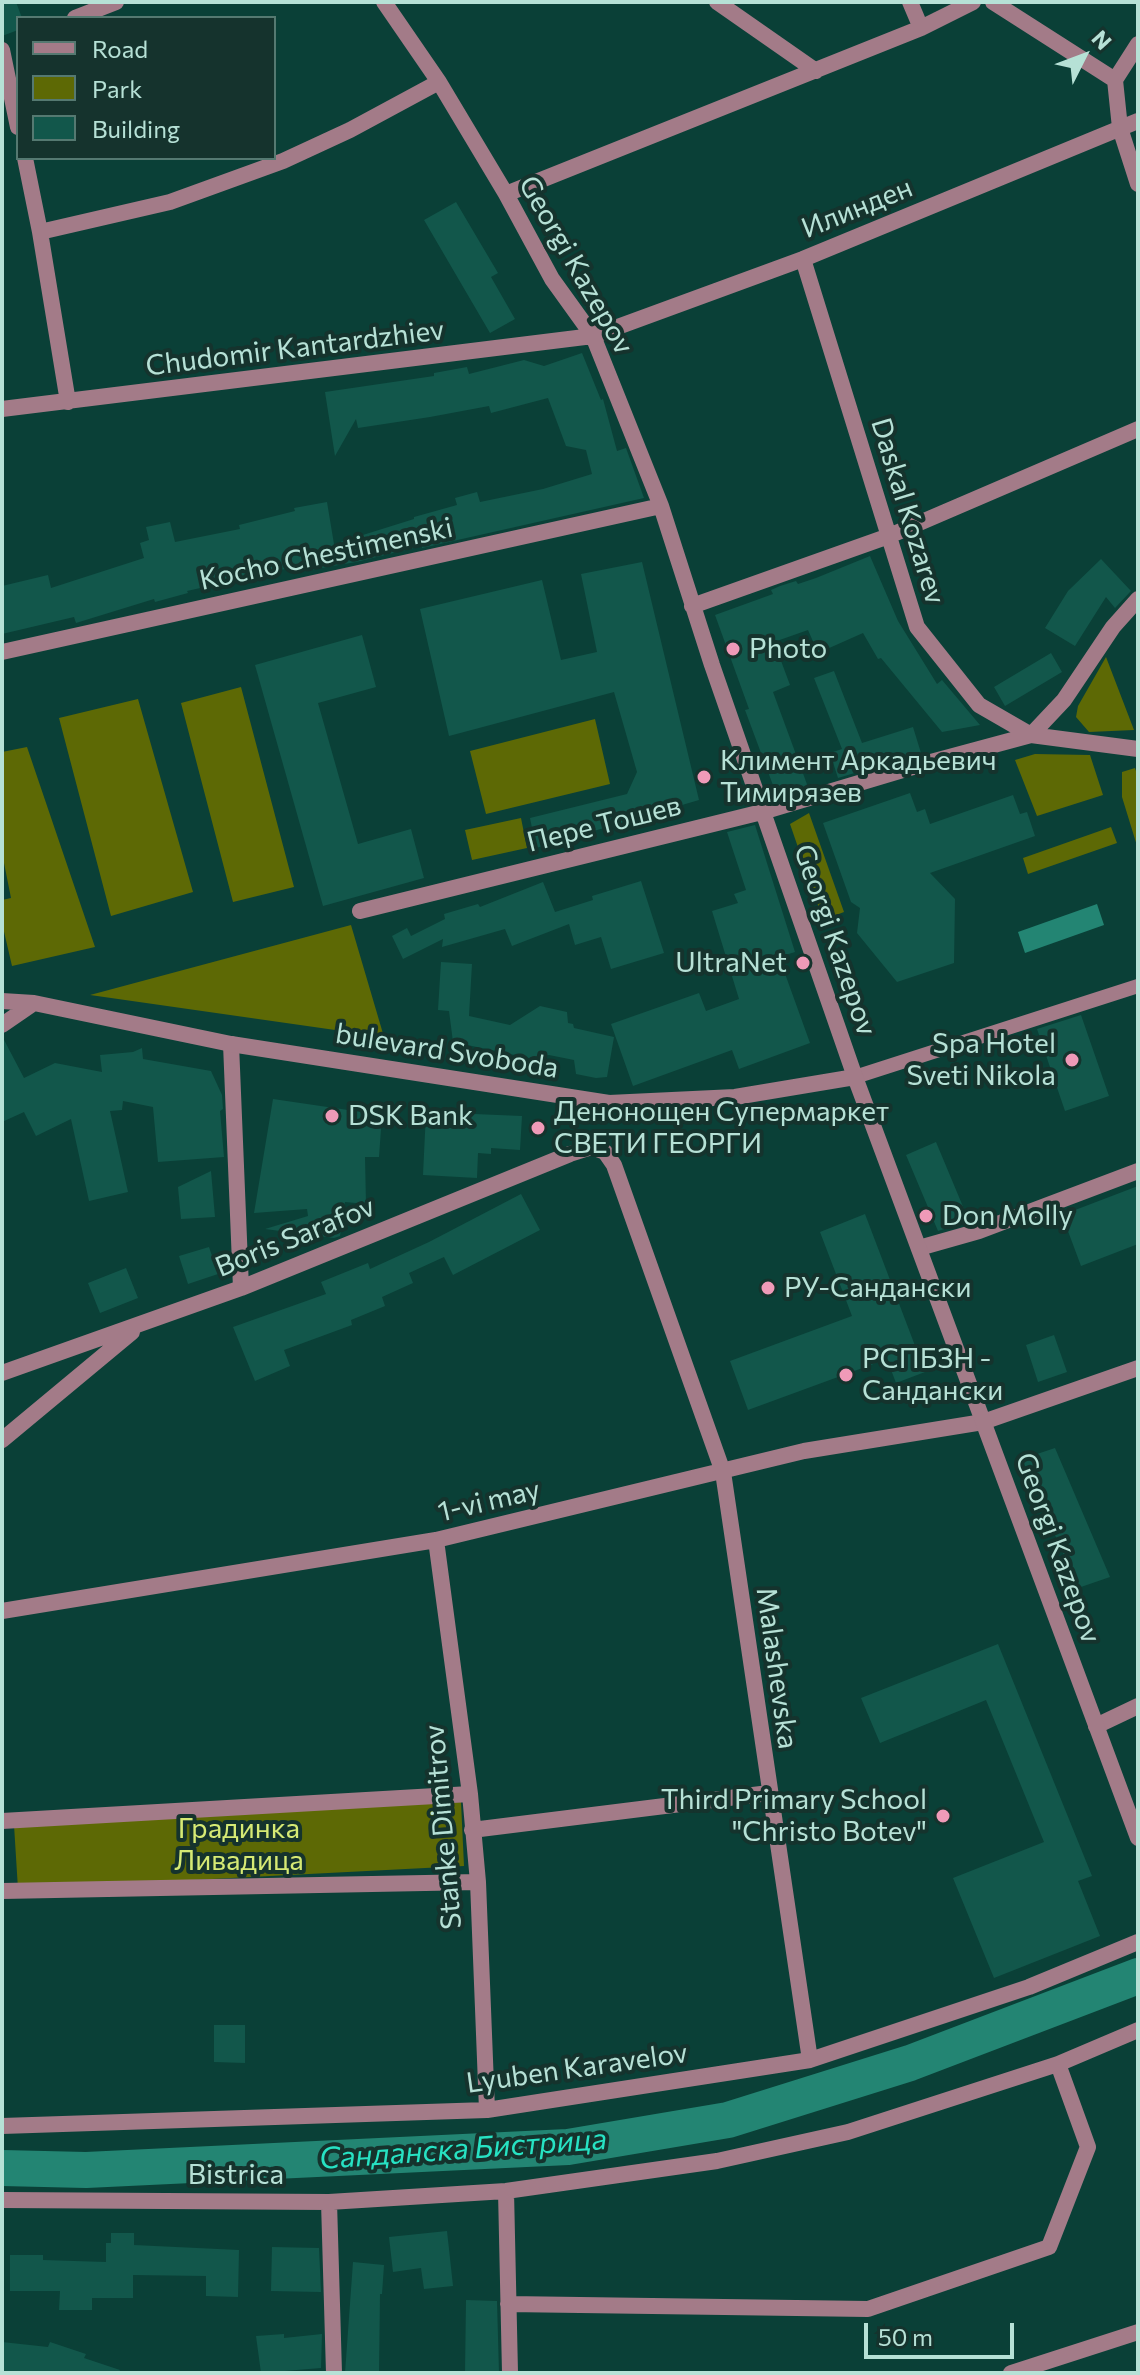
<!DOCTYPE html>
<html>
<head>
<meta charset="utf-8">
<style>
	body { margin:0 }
	#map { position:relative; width:1140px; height:2375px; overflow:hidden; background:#0a4037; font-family:Commissioner,sans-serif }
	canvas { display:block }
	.frame { position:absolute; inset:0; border:4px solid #b6e1d6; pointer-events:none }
	.legend { position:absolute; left:16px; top:16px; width:260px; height:144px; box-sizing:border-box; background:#15332d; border:2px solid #557971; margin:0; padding:10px 14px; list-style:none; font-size:24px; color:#b6e1d6 }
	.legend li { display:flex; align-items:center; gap:16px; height:40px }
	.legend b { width:40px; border:2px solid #557971 }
	.north { position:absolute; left:1044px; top:16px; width:80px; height:80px; -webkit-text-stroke:6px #15332d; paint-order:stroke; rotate:48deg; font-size:22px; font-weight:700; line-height:32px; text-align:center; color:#b6e1d6 }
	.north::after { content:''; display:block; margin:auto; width:28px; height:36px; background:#b6e1d6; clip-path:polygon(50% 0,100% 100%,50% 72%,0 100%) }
	.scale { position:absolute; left:864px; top:2323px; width:150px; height:36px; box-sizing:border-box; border:4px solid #b6e1d6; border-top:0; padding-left:10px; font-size:24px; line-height:28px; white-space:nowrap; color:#b6e1d6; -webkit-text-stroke:6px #15332d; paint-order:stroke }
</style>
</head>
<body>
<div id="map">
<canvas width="1140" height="2375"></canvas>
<div class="frame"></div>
<ul class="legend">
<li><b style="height:10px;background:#a37b88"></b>Road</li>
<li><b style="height:22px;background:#5d6905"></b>Park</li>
<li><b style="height:22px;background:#12574b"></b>Building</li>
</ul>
<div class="north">N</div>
<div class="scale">50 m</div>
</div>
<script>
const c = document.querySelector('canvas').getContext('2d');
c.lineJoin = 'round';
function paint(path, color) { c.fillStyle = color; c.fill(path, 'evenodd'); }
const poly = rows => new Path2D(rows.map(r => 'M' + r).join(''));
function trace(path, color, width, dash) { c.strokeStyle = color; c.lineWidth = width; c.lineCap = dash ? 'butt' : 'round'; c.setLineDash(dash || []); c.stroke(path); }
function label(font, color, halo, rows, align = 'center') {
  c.font = font + ' Commissioner,sans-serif'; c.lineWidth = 8; c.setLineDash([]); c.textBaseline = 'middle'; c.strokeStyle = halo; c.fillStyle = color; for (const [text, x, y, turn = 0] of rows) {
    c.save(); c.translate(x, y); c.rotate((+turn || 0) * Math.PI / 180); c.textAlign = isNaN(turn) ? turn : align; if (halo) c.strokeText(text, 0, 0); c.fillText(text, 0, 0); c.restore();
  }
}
paint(poly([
	[1106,657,1134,730,1089,732,1076,717,1078,706],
	[241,687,294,887,233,902,181,703],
	[138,699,193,892,111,916,59,718],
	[595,719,610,784,486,814,470,751],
	[27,747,95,947,12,966,2,923,2,900,11,898,2,853,2,752],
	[1035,754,1090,755,1103,795,1037,816,1015,760],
	[1135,768,1138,777,1138,849,1122,797,1122,772],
	[809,813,844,912,823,920,790,824],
	[521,818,527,848,472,860,465,830],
	[1111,827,1117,843,1028,874,1023,858],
	[351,925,384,1037,90,995],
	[461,1802,464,1866,18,1889,14,1825]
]), '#5d6905');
paint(poly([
	[1097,904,1104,925,1025,953,1018,932]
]), '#238573');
trace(poly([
	[2,2168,86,2170,568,2147,728,2120,910,2063,1138,1976]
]), '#238573', 36);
paint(poly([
	[2,2,16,2,22,18,18,18,18,30,2,36],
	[456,202,498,273,491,277,515,319,490,333,424,220],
	[582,353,601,400,603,399,617,451,626,448,644,498,422,548,422,546,356,562,304,571,303,565,187,591,188,593,155,602,154,599,76,623,74,617,2,634,2,586,48,575,51,588,144,558,140,543,149,540,146,527,170,522,175,542,240,529,239,525,295,511,294,508,327,502,334,544,414,519,414,517,457,505,455,498,477,492,480,502,543,489,592,474,586,450,566,446,548,398,491,413,489,406,430,417,358,428,356,419,335,456,325,392,434,376,434,373,467,367,469,374,524,360,544,366],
	[870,556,898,621,937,684,942,680,980,725,942,732,881,658,878,659,863,633,818,653,808,630,774,642,790,685,773,692,808,787,777,796,745,710,749,709,715,615,773,594,771,590,780,586,796,581,798,584,816,578],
	[1101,559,1131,591,1115,608,1106,597,1075,646,1045,628,1068,591],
	[642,562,699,800,536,848,530,818,627,794,637,772,614,692,449,736,420,609,542,580,561,660,597,652,581,574],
	[362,635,376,687,318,703,358,844,411,829,424,878,323,906,255,665],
	[1051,653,1062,672,1005,706,994,687],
	[834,671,862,743,913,727,921,753,838,778,830,753,842,749,814,678],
	[910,793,917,812,925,809,930,824,1013,795,1020,814,1027,812,1035,836,930,873,955,899,954,963,897,982,857,933,860,908,851,902,823,823],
	[755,825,795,952,779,957,810,1043,739,1069,732,1050,633,1086,611,1024,699,993,706,1011,739,999,712,911,738,903,734,894,746,890,727,832],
	[641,881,664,953,611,969,601,937,575,945,569,924,512,946,505,929,442,947,443,939,403,959,392,936,407,928,411,936,445,919,444,914,478,904,480,907,543,882,555,912,593,900,592,896],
	[441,962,472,964,469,1016,510,1025,540,1006,567,1012,568,1023,573,1024,574,1028,614,1037,607,1077,596,1078,576,1074,574,1060,549,1055,529,1058,453,1042,449,1011,438,1010],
	[1081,1015,1109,1096,1065,1111,1037,1029],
	[2,1036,24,1078,55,1063,102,1072,100,1055,133,1052,142,1048,143,1059,211,1071,222,1095,223,1109,220,1111,224,1157,158,1162,153,1107,123,1101,122,1110,110,1111,128,1192,89,1201,71,1119,36,1136,24,1112,2,1122],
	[273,1099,382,1115,379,1157,365,1157,366,1204,345,1202,340,1236,334,1238,265,1229,308,1216,307,1209,254,1213],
	[426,1112,522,1116,520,1150,491,1148,491,1154,478,1153,477,1178,423,1175],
	[936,1142,969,1221,938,1231,906,1155],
	[211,1171,215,1217,181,1219,178,1187],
	[1138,1186,1138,1244,1081,1266,1062,1215],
	[521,1194,540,1230,453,1275,444,1257,409,1273,413,1283,382,1297,385,1306,351,1320,352,1325,284,1350,290,1366,255,1381,233,1327,326,1294,321,1282,368,1263,370,1269,429,1242],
	[865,1214,925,1372,896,1383,887,1359,748,1410,730,1361,852,1316,820,1232],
	[209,1247,218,1274,188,1284,179,1256],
	[126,1268,138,1298,100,1313,88,1283],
	[1054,1335,1067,1372,1038,1382,1026,1345],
	[1055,1448,1110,1577,1078,1588,1022,1459],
	[998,1644,1092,1876,1078,1881,1100,1936,994,1978,953,1878,1044,1842,986,1700,880,1743,861,1698],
	[214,2025,245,2025,245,2063,214,2062],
	[447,2231,453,2286,424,2289,421,2268,393,2272,389,2237],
	[111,2233,134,2233,134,2245,239,2250,238,2297,206,2296,206,2276,133,2275,133,2298,92,2298,92,2310,59,2310,60,2291,10,2291,10,2255,43,2255,43,2260,106,2262,106,2243,111,2243],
	[272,2247,319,2248,321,2292,271,2291],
	[353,2262,384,2265,382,2294,380,2294,379,2373,345,2373],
	[466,2300,497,2301,499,2373,465,2373],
	[284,2334,284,2338,322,2334,321,2368,261,2373,256,2336],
	[2,2342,48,2347,50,2342,86,2354,84,2358,120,2370,119,2373,2,2373]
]), '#12574b');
trace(poly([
	[855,1077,1138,986]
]), '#a37b88', 14);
trace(poly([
	[384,2,439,82,506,194,552,279,593,336,661,506,712,665,855,1077],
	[717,2,816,71],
	[910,2,921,28],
	[993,2,1115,80],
	[75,18,116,2],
	[2,50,18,127],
	[1115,80,1120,128,1138,184],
	[1115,80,1138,44],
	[25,158,40,232,68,402],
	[506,194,921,28,973,2],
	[40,232,170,202,283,161,350,130,439,82],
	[803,259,917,627,979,705,1031,735],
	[2,409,593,336,803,259,1138,121],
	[692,606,889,536,1138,429],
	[2,652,661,506],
	[1031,735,1064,700,1113,627,1138,599],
	[360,911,762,812,916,766,1031,735,1138,749],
	[231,1044,241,1288],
	[919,1248,979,1231,1138,1171],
	[2,1373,241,1288,570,1154,592,1147,605,1152,614,1165,723,1472,810,2060],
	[2,1440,132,1332],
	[436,1540,470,1794,478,1882,487,2110],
	[2,1611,436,1540,804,1451,983,1422,1138,1368],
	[1096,1726,1138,1706],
	[2,1821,470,1794],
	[472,1830,769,1793],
	[2,1891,478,1882],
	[2,2126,487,2110,810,2060,1029,1987,1138,1942],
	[506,2191,510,2373],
	[2,2200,329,2202,506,2191,717,2161,848,2132,1058,2064,1138,2030],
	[329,2202,334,2373],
	[508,2304,868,2309,1049,2247,1088,2147,1058,2064]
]), '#a37b88', 16);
trace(poly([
	[2,1001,34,1003,231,1044,609,1103,735,1097,855,1077,1138,1838],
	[2,1025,34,1003],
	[1011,2373,1138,2332]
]), '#a37b88', 16);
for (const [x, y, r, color] of [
	[733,649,8,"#ef9ab8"],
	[704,777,8,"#ef9ab8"],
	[803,963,8,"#ef9ab8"],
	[1072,1060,8,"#ef9ab8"],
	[332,1116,8,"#ef9ab8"],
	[538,1128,8,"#ef9ab8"],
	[926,1216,8,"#ef9ab8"],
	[768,1288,8,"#ef9ab8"],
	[846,1375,8,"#ef9ab8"],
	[943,1816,8,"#ef9ab8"]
]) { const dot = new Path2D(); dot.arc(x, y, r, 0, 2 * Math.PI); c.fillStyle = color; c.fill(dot); trace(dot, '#15332d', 3); }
label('28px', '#b6e1d6', '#15332d', [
	["Илинден",857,208,-22],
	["Georgi Kazepov",576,265,60],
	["Chudomir Kantardzhiev",295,348,-7],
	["Daskal Kozarev",908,511,73],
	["Kocho Chestimenski",326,554,-12],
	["Пере Тошев",604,824,-14],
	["Georgi Kazepov",835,940,71],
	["bulevard Svoboda",447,1051,9],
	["Boris Sarafov",295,1237,-22],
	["1-vi may",489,1501,-13],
	["Georgi Kazepov",1058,1548,70],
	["Malashevska",777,1668,82],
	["Stanke Dimitrov",443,1827,-95],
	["Lyuben Karavelov",577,2068,-8],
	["Bistrica",236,2175]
]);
label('28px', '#b6e1d6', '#15332d', [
	["Photo",749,649],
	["Климент Аркадьевич",720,761],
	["Тимирязев",720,793],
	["UltraNet",787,963,"right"],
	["Spa Hotel",1056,1044,"right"],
	["Sveti Nikola",1056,1076,"right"],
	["Денонощен Супермаркет",554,1112],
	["СВЕТИ ГЕОРГИ",554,1144],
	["DSK Bank",348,1116],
	["Don Molly",942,1216],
	["РУ-Сандански",784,1288],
	["РСПБЗН -",862,1359],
	["Сандански",862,1391],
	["Third Primary School",927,1800,"right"],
	["\"Christo Botev\"",927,1832,"right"]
], 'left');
label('28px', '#d6ea74', '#15332d', [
	["Градинка",239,1829],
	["Ливадица",239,1861]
]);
label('italic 30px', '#27e2c3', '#15332d', [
	["Санданска Бистрица",463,2149,-4]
]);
</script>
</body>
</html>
